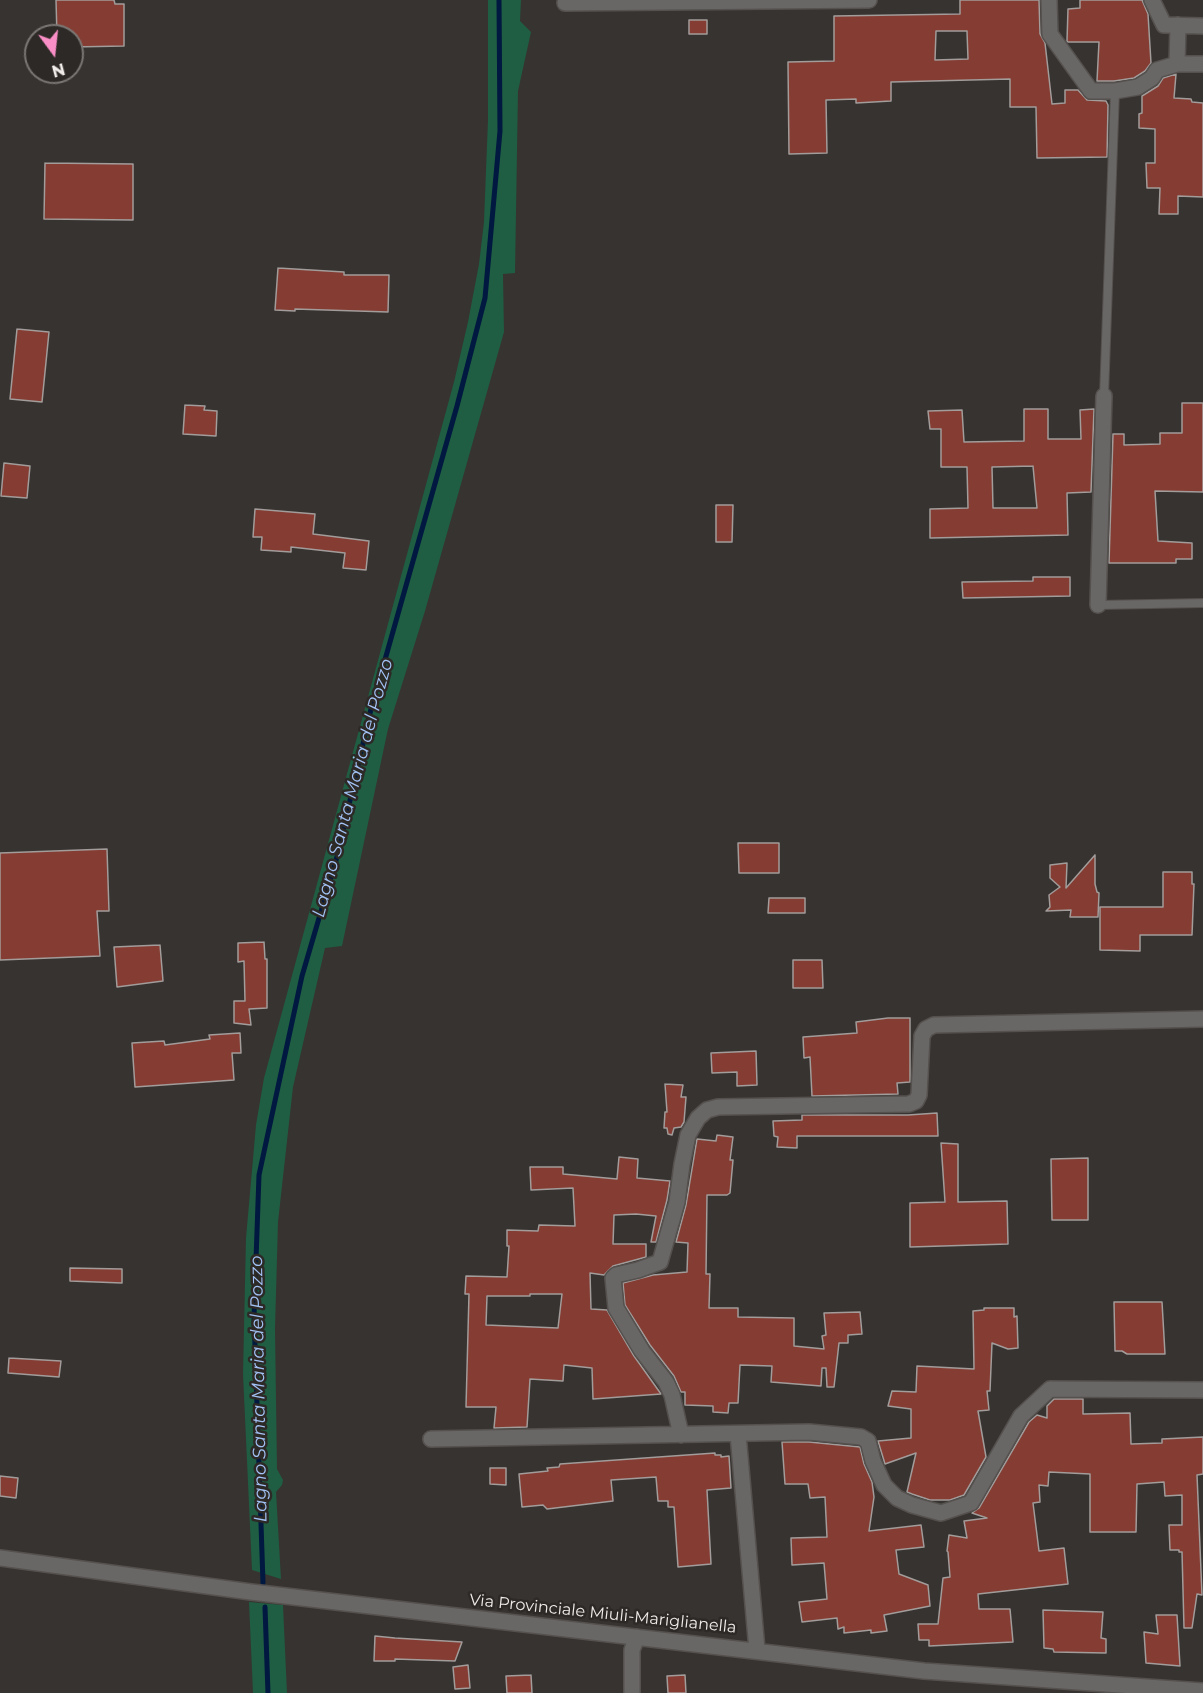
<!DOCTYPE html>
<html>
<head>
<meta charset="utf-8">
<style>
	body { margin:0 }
	#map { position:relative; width:1203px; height:1693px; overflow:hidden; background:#373330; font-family:Montserrat,sans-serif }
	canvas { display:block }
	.north { position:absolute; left:24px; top:24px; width:60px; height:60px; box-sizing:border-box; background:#2d2926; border:2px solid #7b7774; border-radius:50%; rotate:165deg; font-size:16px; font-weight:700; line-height:24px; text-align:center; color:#efecea }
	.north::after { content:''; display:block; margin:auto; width:21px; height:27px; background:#fa8fc7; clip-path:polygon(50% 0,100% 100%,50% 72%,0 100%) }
</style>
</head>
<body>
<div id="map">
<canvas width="1203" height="1693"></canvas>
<div class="north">N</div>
</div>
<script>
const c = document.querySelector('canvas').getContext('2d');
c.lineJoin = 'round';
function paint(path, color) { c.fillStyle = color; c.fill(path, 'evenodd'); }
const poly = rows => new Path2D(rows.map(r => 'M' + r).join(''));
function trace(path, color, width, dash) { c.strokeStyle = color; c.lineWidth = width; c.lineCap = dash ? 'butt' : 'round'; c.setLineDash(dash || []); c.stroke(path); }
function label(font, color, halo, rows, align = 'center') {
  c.font = font + ' Montserrat,sans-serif'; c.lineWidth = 5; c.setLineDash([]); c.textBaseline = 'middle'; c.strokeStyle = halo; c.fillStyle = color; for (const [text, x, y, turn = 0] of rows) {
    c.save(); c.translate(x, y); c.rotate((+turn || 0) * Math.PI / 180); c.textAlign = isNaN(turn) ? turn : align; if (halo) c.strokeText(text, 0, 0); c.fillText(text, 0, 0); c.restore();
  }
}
paint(poly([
	[488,0,521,0,520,21,531,32,518,91,515,273,503,274,504,332,425,611,388,729,342,946,325,948,293,1087,278,1222,275,1329,277,1469,283,1480,282,1485,276,1492,281,1579,252,1570,243,1374,246,1238,256,1125,264,1078,454,382,468,322,479,264,484,222,488,120],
	[249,1602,283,1605,287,1693,253,1693]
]), '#1f5e42');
trace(poly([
	[263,1583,254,1316,259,1175,302,976,337,857,371,709,457,406,485,298,500,131,499,0],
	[265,1607,268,1693]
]), '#011840', 5);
const building = poly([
	[56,0,114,0,115,4,124,4,124,46,72,47,72,36,57,36,56,0],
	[960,0,1039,0,1040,34,1045,43,1052,104,1065,103,1065,90,1078,90,1087,100,1106,101,1108,105,1107,157,1037,158,1036,107,1010,107,1010,79,891,82,891,101,856,103,856,99,826,100,827,153,789,154,788,62,834,61,834,16,960,14,960,0],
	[936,31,967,31,968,59,935,60,936,31],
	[1080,0,1142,0,1148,14,1151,63,1145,71,1134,78,1114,81,1097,81,1099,42,1068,42,1067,41,1068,9,1080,8,1080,0],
	[689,20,707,20,707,34,689,34,689,20],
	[1176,74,1174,98,1191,99,1192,102,1203,103,1203,197,1178,196,1178,214,1159,214,1160,188,1147,188,1146,163,1155,163,1155,129,1139,128,1139,114,1142,113,1142,96,1158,86,1163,78,1176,74],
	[45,163,133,164,133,220,44,219,45,163],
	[278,268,344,272,344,275,389,275,388,312,295,309,295,311,275,310,278,268],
	[17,329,49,332,42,402,10,399,17,329],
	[1182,403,1203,403,1203,492,1155,491,1158,541,1192,543,1192,559,1176,559,1176,563,1109,563,1113,434,1124,434,1124,445,1160,444,1160,433,1182,433,1182,403],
	[185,405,205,406,204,410,217,411,216,436,183,434,185,405],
	[1024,409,1048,409,1048,439,1081,439,1080,410,1094,409,1091,492,1067,493,1068,535,930,538,930,509,968,508,967,467,941,467,941,429,930,429,928,411,962,410,964,442,1024,441,1024,409],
	[1033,466,1037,508,993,508,992,467,1033,466],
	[4,463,30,466,27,498,1,496,4,463],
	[716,505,733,505,732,542,716,542,716,505],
	[255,509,315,514,313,534,369,541,366,570,343,568,345,553,291,547,291,552,261,550,262,537,253,537,255,509],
	[1033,577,1070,577,1070,596,963,598,962,582,1033,581,1033,577],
	[738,843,779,843,779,873,739,873,738,843],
	[107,849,109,911,97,911,100,956,0,960,0,853,107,849],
	[1095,855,1095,884,1097,892,1099,893,1098,917,1070,917,1071,910,1046,911,1050,907,1049,895,1060,887,1050,878,1050,865,1067,863,1066,888,1095,855],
	[1163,872,1192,872,1192,884,1194,884,1192,935,1140,935,1140,951,1100,950,1100,907,1163,907,1163,872],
	[769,898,805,898,805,913,768,913,769,898],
	[264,942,265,959,267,959,267,1008,249,1009,251,1025,234,1023,234,1001,245,1001,244,961,238,962,238,943,264,942],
	[160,945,163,981,117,987,114,947,160,945],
	[793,960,822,960,823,988,793,988,793,960],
	[888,1018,910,1018,910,1082,897,1083,898,1094,812,1096,810,1057,804,1058,803,1037,857,1033,856,1022,888,1018],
	[240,1033,241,1053,232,1053,234,1080,135,1087,132,1043,164,1041,165,1045,210,1039,209,1035,240,1033],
	[756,1051,757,1085,737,1086,737,1072,712,1073,711,1053,756,1051],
	[665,1084,683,1085,681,1097,686,1097,684,1122,681,1127,674,1128,672,1135,668,1134,667,1128,664,1128,665,1112,667,1112,665,1084],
	[937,1113,938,1136,797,1136,797,1148,777,1147,778,1137,774,1136,773,1121,802,1120,802,1115,908,1115,937,1113],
	[717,1135,733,1137,730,1160,733,1160,730,1193,727,1195,707,1195,706,1274,710,1274,709,1308,738,1308,738,1317,794,1318,794,1346,824,1349,822,1336,826,1335,824,1313,860,1312,862,1334,848,1335,848,1343,839,1343,834,1387,827,1387,826,1368,822,1368,821,1386,771,1382,772,1366,740,1365,738,1403,729,1403,728,1413,713,1412,713,1406,685,1405,685,1392,681,1392,674,1376,650,1345,625,1305,623,1283,653,1275,687,1272,688,1243,676,1242,686,1205,697,1139,716,1141,717,1135],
	[941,1143,958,1144,958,1202,1007,1201,1008,1244,910,1247,910,1203,945,1202,941,1143],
	[619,1157,638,1159,637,1178,670,1181,667,1200,656,1242,651,1242,656,1216,636,1214,614,1215,613,1244,646,1244,646,1257,613,1266,604,1275,590,1273,591,1309,607,1310,634,1356,661,1394,593,1399,592,1368,564,1365,563,1381,530,1379,527,1427,494,1428,496,1407,466,1407,469,1294,465,1294,466,1276,507,1277,509,1246,507,1246,507,1230,538,1231,539,1225,575,1226,573,1188,531,1190,530,1167,563,1167,563,1174,617,1179,619,1157],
	[530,1294,562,1294,558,1328,486,1325,487,1296,530,1296,530,1294],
	[1088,1158,1088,1220,1052,1220,1051,1159,1088,1158],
	[70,1268,122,1269,122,1283,70,1281,70,1268],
	[1114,1302,1162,1302,1165,1354,1127,1354,1122,1351,1115,1351,1114,1302],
	[984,1308,1014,1308,1014,1317,1017,1316,1018,1348,1008,1349,992,1343,990,1391,987,1391,989,1410,978,1411,986,1457,964,1495,950,1500,930,1500,912,1494,907,1492,916,1453,885,1464,878,1441,911,1438,911,1409,888,1406,892,1391,916,1392,917,1366,974,1369,973,1311,984,1310,984,1308],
	[9,1358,61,1361,59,1377,8,1373,9,1358],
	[1054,1399,1083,1399,1083,1414,1130,1413,1131,1444,1162,1443,1162,1439,1203,1437,1203,1474,1197,1475,1202,1595,1197,1594,1192,1628,1184,1628,1182,1552,1179,1552,1179,1550,1170,1550,1169,1525,1182,1525,1182,1495,1165,1496,1164,1482,1137,1484,1136,1532,1090,1532,1090,1474,1049,1472,1048,1486,1039,1485,1040,1502,1033,1503,1039,1551,1064,1548,1068,1584,978,1594,979,1609,1010,1609,1013,1642,929,1646,929,1640,919,1640,918,1624,938,1624,943,1578,950,1577,948,1552,947,1551,949,1535,967,1538,964,1521,987,1518,972,1513,979,1508,1029,1422,1037,1415,1047,1418,1047,1406,1054,1399],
	[782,1442,809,1442,860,1447,864,1464,872,1482,874,1497,869,1531,921,1525,924,1547,896,1550,899,1574,928,1585,930,1606,884,1615,887,1631,871,1633,871,1630,844,1633,844,1627,838,1629,837,1618,802,1622,799,1602,827,1599,824,1563,792,1565,791,1538,827,1537,825,1497,810,1498,808,1484,785,1484,782,1442],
	[715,1453,715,1455,721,1455,721,1457,729,1456,731,1488,707,1490,711,1564,678,1567,674,1507,668,1507,668,1501,658,1501,656,1477,611,1480,613,1501,547,1509,543,1505,522,1507,519,1474,548,1471,547,1468,559,1467,560,1464,715,1453],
	[490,1468,506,1468,506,1485,490,1484,490,1468],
	[0,1476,18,1478,16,1498,0,1496,0,1476],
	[1043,1610,1103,1612,1101,1638,1106,1639,1106,1653,1054,1652,1053,1649,1044,1648,1043,1610],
	[1156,1615,1177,1615,1180,1666,1146,1663,1144,1632,1158,1634,1156,1615],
	[375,1636,395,1638,462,1642,455,1661,395,1659,395,1661,374,1661,375,1636],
	[468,1665,470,1688,455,1689,453,1667,468,1665],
	[531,1675,532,1693,507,1693,506,1676,531,1675],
	[685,1675,686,1693,668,1693,667,1676,685,1675]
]);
paint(building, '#853c32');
trace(building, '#a29c9b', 1.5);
const lane = poly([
	[1104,396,1115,91],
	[1098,605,1203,603]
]);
const street = poly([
	[1049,0,1050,34,1091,91,1115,91,1138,87,1152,78,1157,70,1177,64],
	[1152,0,1164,25,1203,26],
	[565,3,869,0],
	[1178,25,1177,64,1203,64],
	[1098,605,1104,396],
	[738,1434,757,1650],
	[681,1435,672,1395,666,1382,642,1351,616,1308,613,1278,616,1275,638,1270,660,1262,677,1202,682,1164,688,1135,698,1118,707,1110,718,1107,909,1104,916,1101,919,1095,922,1036,926,1029,934,1025,1203,1019],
	[431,1439,809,1432,861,1437,868,1441,873,1461,884,1485,897,1498,912,1505,941,1513,971,1503,1021,1416,1050,1389,1203,1390],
	[0,1558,251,1592,924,1671,1203,1691],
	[632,1693,632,1650,637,1637]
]);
trace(lane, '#54514e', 10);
trace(street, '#54514e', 18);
trace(lane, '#696666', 8);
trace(street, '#696666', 15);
label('16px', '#efecea', '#2d2926', [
	["Via Provinciale Miuli-Mariglianella",603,1614,6]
]);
label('italic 18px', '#a2c2f5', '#2d2926', [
	["Lagno Santa Maria del Pozzo",353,788,-75],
	["Lagno Santa Maria del Pozzo",259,1389,-91]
]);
</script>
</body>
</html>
